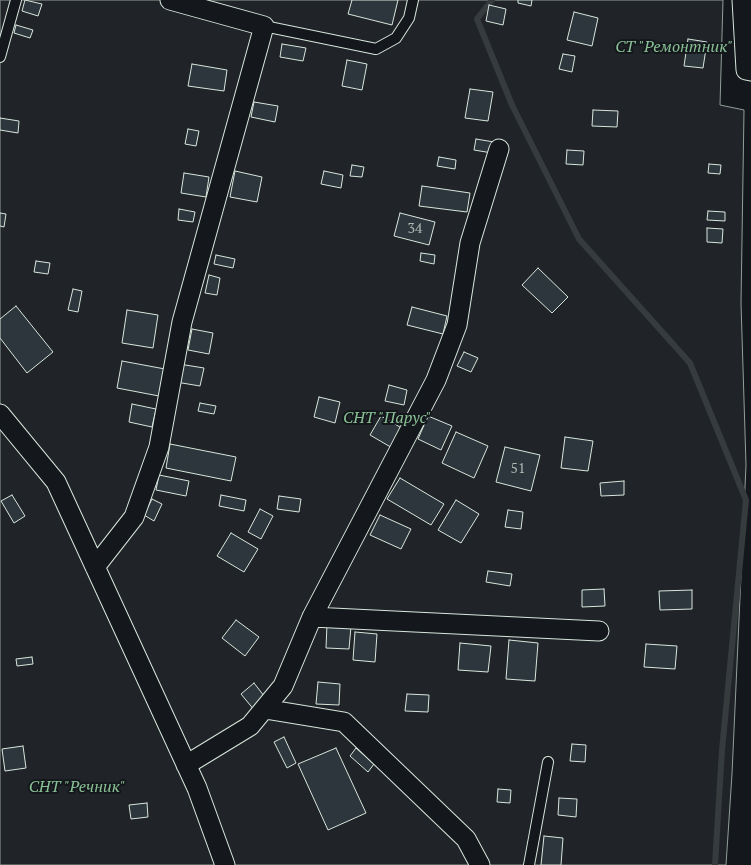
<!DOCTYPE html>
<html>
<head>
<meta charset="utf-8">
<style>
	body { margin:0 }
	canvas { display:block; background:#14181c }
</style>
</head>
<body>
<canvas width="751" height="865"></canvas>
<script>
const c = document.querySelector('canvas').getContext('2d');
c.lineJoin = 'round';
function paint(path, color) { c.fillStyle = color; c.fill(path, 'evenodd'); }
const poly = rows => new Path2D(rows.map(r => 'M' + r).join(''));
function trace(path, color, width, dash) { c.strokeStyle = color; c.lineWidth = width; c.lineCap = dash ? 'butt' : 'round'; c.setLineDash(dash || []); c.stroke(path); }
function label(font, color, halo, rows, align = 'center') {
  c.font = font + ' "PT Serif",serif'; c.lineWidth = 4; c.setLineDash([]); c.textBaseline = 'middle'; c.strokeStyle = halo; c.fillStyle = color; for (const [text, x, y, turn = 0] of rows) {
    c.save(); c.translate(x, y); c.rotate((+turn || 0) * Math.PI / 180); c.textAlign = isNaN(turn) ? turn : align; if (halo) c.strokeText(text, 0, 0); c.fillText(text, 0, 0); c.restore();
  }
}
const green = poly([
	[0,0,723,0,720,105,744,110,741,303,746,465,732,774,726,865,0,865,0,0]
]);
paint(green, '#202428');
trace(green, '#939e99', 1);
trace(poly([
	[492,0,477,19,512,105,579,239,690,363,746,500,722,750,715,865]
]), '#363b3e', 6);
const building = poly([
	[25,0,42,4,38,16,22,11,25,0],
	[352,0,398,0,392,25,348,14,352,0],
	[518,0,532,0,531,6,518,3,518,0],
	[489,5,506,9,503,25,486,21,489,5],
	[574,12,598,18,592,46,567,40,574,12],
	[16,25,33,30,30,38,14,33,16,25],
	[688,39,707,42,703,68,684,66,688,39],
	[282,44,306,48,303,61,280,57,282,44],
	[563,54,575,56,572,72,559,69,563,54],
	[347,60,367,64,362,90,342,86,347,60],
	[192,64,227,70,224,91,188,86,192,64],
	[470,89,493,92,488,121,465,118,470,89],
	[254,102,278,106,275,122,251,117,254,102],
	[593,110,618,111,617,127,592,126,593,110],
	[0,118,19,121,18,133,0,130,0,118],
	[188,129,199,131,196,146,185,144,188,129],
	[476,139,494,142,492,153,474,150,476,139],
	[567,150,584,151,583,165,566,164,567,150],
	[439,157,456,160,455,169,437,166,439,157],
	[709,164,721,165,720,174,708,173,709,164],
	[352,165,364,167,362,177,350,176,352,165],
	[235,171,262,177,257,202,230,197,235,171],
	[324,171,343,175,341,188,321,184,324,171],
	[184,173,209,177,206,197,181,193,184,173],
	[422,186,470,193,467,212,419,206,422,186],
	[179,209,195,212,193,222,178,220,179,209],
	[708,211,725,212,725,221,707,220,708,211],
	[0,213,6,214,4,227,0,226,0,213],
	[400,213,435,222,429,245,394,236,400,213],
	[707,228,723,229,722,243,707,242,707,228],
	[421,253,435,255,434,264,420,261,421,253],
	[216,255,235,259,233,268,214,264,216,255],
	[36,261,50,263,48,274,34,272,36,261],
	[538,268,568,297,552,313,522,285,538,268],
	[209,275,220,278,217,295,205,293,209,275],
	[73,289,82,291,78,312,68,310,73,289],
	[16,306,53,352,27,373,0,338,0,319,16,306],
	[412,307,447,316,443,334,407,325,412,307],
	[127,310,158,315,153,348,122,343,127,310],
	[192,329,213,333,209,354,188,350,192,329],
	[464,352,478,358,471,372,457,366,464,352],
	[122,361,165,369,159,396,117,388,122,361],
	[179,364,204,368,200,386,176,382,179,364],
	[389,385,407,390,404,405,385,401,389,385],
	[319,397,340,402,335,423,314,417,319,397],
	[200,403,216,406,214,414,198,411,200,403],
	[132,404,156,409,152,427,129,422,132,404],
	[381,416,405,430,394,449,370,435,381,416],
	[428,416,452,426,441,450,418,439,428,416],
	[456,432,488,446,474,478,442,463,456,432],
	[565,437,593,441,588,471,561,468,565,437],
	[170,444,236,457,231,481,166,468,170,444],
	[505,447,540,455,531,491,496,482,505,447],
	[159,475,189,481,186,496,156,490,159,475],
	[400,478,444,504,431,525,387,499,400,478],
	[624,481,624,495,601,496,600,483,624,481],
	[12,495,25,516,14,523,1,501,12,495],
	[221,495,246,500,244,511,219,506,221,495],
	[279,496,301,499,299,512,277,509,279,496],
	[152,499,162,504,154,521,144,515,152,499],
	[456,500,479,514,461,543,438,530,456,500],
	[260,509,273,516,261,539,248,532,260,509],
	[508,510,523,512,521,529,505,527,508,510],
	[380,515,411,529,401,549,370,535,380,515],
	[231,533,258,549,244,572,217,556,231,533],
	[488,571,512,574,510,586,486,582,488,571],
	[604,589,605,606,582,607,582,590,604,589],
	[692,590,692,609,660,610,659,591,692,590],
	[236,620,259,637,245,656,222,638,236,620],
	[327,624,351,626,349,649,326,648,327,624],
	[355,632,377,634,375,662,353,660,355,632],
	[509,640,538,643,535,681,506,679,509,640],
	[460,643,491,646,488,672,458,670,460,643],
	[646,644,677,646,675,669,644,667,646,644],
	[32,657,33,664,17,666,16,659,32,657],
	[318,682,340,684,339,705,316,704,318,682],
	[254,683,268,701,255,711,241,694,254,683],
	[407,694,429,695,428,712,405,711,407,694],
	[284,737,296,763,287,768,274,742,284,737],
	[572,744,586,745,585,762,570,761,572,744],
	[23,746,26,768,5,771,2,749,23,746],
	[336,748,366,813,328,830,298,764,336,748],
	[356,748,374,764,368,772,350,756,356,748],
	[498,789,511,790,510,803,497,802,498,789],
	[559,798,577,799,576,817,558,815,559,798],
	[147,803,148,817,131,819,129,805,147,803],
	[544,836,563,838,561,865,541,865,544,836]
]);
paint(building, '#2c363c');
trace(building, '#d8e6dc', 1);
const lane = poly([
	[264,26,376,49,396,38,409,18,413,0],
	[0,57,16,0],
	[529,865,548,762]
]);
const street = poly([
	[742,0,746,70,751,71],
	[0,414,56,482,197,788,225,865],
	[95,567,134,517,159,447,182,322,264,26,170,0],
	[312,617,599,631],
	[265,709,344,722,466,839,480,865],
	[186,765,250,726,283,686,312,617,436,380,457,325,470,243,499,149]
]);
trace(lane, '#d8e6dc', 12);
trace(street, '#d8e6dc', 21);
trace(lane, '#14181c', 10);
trace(street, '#14181c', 19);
label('14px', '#adbab4', null, [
	["34",415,229],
	["51",518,469]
]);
label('italic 16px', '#8ac095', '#14181c', [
	["СТ \"Ремонтник\"",674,47],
	["СНТ \"Парус\"",387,418],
	["СНТ \"Речник\"",77,787]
]);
</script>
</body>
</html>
